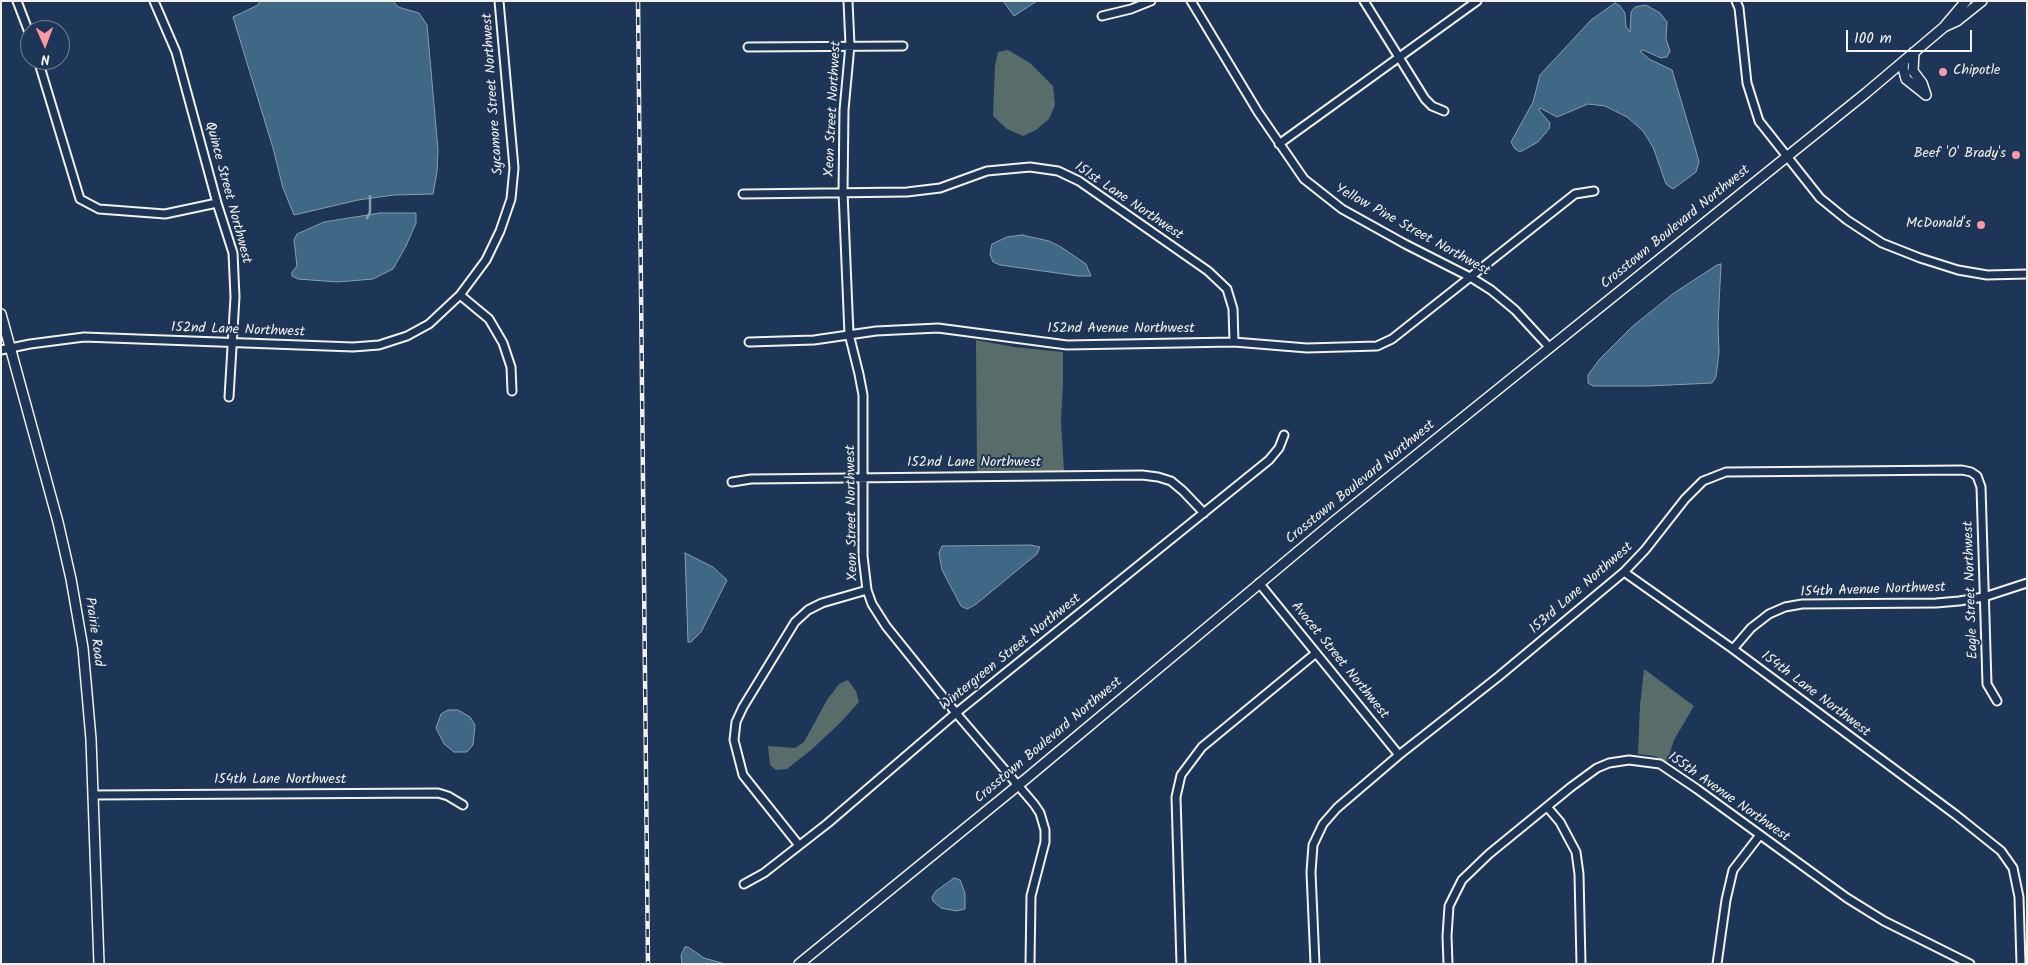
<!DOCTYPE html>
<html>
<head>
<meta charset="utf-8">
<style>
	body { margin:0 }
	#map { position:relative; width:2028px; height:965px; overflow:hidden; background:#1d3557; font-family:Kalam,sans-serif }
	canvas { display:block }
	.frame { position:absolute; inset:0; border:2px solid #f4f1e8; pointer-events:none }
	.north { position:absolute; left:20px; top:20px; width:50px; height:50px; box-sizing:border-box; background:#1d3557; border:1px solid #738091; border-radius:50%; rotate:178deg; font-size:14px; font-weight:700; line-height:20px; text-align:center; color:#f4f1e8 }
	.north::after { content:''; display:block; margin:auto; width:18px; height:22px; background:#ff9aa2; clip-path:polygon(50% 0,100% 100%,50% 72%,0 100%) }
	.scale { position:absolute; left:1846px; top:30px; width:126px; height:22px; box-sizing:border-box; border:2px solid #f4f1e8; border-top:0; padding-left:6px; font-size:15px; line-height:18px; white-space:nowrap; color:#f4f1e8; -webkit-text-stroke:4px #1d3557; paint-order:stroke }
</style>
</head>
<body>
<div id="map">
<canvas width="2028" height="965"></canvas>
<div class="frame"></div>
<div class="north">N</div>
<div class="scale">100 m</div>
</div>
<script>
const c = document.querySelector('canvas').getContext('2d');
c.lineJoin = 'round';
function paint(path, color) { c.fillStyle = color; c.fill(path, 'evenodd'); }
const poly = rows => new Path2D(rows.map(r => 'M' + r).join(''));
function trace(path, color, width, dash) { c.strokeStyle = color; c.lineWidth = width; c.lineCap = dash ? 'butt' : 'round'; c.setLineDash(dash || []); c.stroke(path); }
function label(font, color, halo, rows, align = 'center') {
  c.font = font + ' Kalam,sans-serif'; c.lineWidth = 4; c.setLineDash([]); c.textBaseline = 'middle'; c.strokeStyle = halo; c.fillStyle = color; for (const [text, x, y, turn = 0] of rows) {
    c.save(); c.translate(x, y); c.rotate((+turn || 0) * Math.PI / 180); c.textAlign = isNaN(turn) ? turn : align; if (halo) c.strokeText(text, 0, 0); c.fillText(text, 0, 0); c.restore();
  }
}
paint(poly([
	[1008,50,1030,63,1053,86,1055,105,1049,119,1036,130,1023,136,1007,129,993,116,995,66,998,52],
	[976,340,1014,347,1063,352,1063,384,1061,421,1064,471,977,472],
	[1644,669,1694,706,1674,740,1667,762,1654,756,1638,754,1640,706],
	[848,680,856,691,859,702,839,724,811,750,787,769,776,770,770,765,768,746,795,748,804,742,827,700,839,684]
]), '#586d69');
const water = poly([
	[260,1,393,1,398,7,419,13,427,25,438,150,437,172,433,194,394,195,358,200,294,215,283,188,273,148,233,17,258,5,260,1],
	[1003,1,1037,1,1014,16,1003,1],
	[1615,3,1620,6,1625,13,1626,27,1630,32,1631,12,1635,7,1646,5,1660,13,1667,22,1666,39,1670,51,1667,57,1661,58,1643,50,1640,51,1649,59,1672,70,1695,147,1699,162,1696,172,1673,189,1666,184,1653,147,1643,131,1627,117,1605,106,1588,104,1557,117,1540,108,1539,110,1550,123,1549,129,1538,142,1520,152,1515,149,1511,142,1533,102,1540,75,1591,20,1615,3],
	[380,213,416,213,416,223,406,246,393,269,373,279,337,282,298,279,292,276,292,272,297,266,294,240,297,234,324,222,380,213],
	[1022,235,1049,241,1061,247,1086,264,1091,276,1078,276,1000,265,993,262,990,254,992,244,1007,237,1022,235],
	[1721,264,1718,325,1719,352,1716,377,1712,383,1648,386,1593,386,1588,383,1588,375,1599,360,1633,326,1674,293,1717,265,1721,264],
	[1030,545,1040,547,1037,554,975,605,967,609,961,606,942,570,939,553,942,546,1030,545],
	[685,553,713,567,727,580,701,632,691,642,688,642,685,553],
	[448,710,458,710,470,717,475,725,473,745,467,752,454,752,444,744,436,728,441,714,448,710],
	[954,878,960,880,965,893,965,909,956,911,941,908,933,901,932,897,936,891,954,878],
	[685,947,688,947,704,958,725,964,682,964,681,955,685,947]
]);
paint(water, '#3f6887');
trace(water, '#879fae', 1);
trace(poly([
	[367,218,370,212,370,196]
]), '#879fae', 2.5);
const minor = poly([
	[17,1,30,35],
	[154,1,176,52,217,203,233,253,235,297,229,397],
	[848,1,850,45,844,110,843,192,849,334,859,374,863,395,863,556,867,590,872,604,886,626,956,713,1034,804,1040,813,1045,830,1045,842,1031,896,1030,964],
	[1191,1,1258,112,1304,179,1342,209,1405,244,1472,278,1491,290,1515,310,1550,348],
	[1364,1,1425,99,1432,106,1444,111],
	[1736,1,1739,8,1747,83,1759,121,1820,198,1847,220,1882,243,1920,258,1958,270,1987,275,2027,274],
	[1102,16,1131,9,1151,1],
	[748,47,903,46],
	[38,60,80,199,99,209,165,214,217,203],
	[1279,144,1477,1],
	[743,194,907,192,940,188,987,171,1030,167,1058,171,1079,181,1208,271,1227,289,1233,309,1234,342],
	[460,295,489,319,503,343,511,367,512,391],
	[749,342,814,340,876,331,938,328,1067,345,1234,342,1307,348,1377,346,1392,339,1575,194,1594,191],
	[1,350,30,344,84,337,353,347,379,345,407,336,429,324,460,295,486,260,500,231,511,199,514,168,499,1],
	[732,482,751,479,1142,475,1158,477,1171,481,1183,491,1204,513],
	[1624,572,1733,649,1956,815,2001,851,2013,868,2019,897,2021,964],
	[1259,583,1399,755],
	[1733,649,1751,628,1769,614,1785,607,1802,604,1936,603,1959,601,1984,597,2027,583],
	[94,795,438,793,448,796,463,805],
	[1548,808,1560,822,1576,852,1579,874,1581,964],
	[798,844,743,775,734,740,736,722,743,707,795,622,808,610,822,603,867,590],
	[744,884,764,873,828,823,956,713,1269,460,1279,448,1284,435],
	[1181,964,1176,797,1181,775,1202,747,1316,653],
	[1315,964,1311,872,1313,845,1323,824,1337,808,1399,755,1498,677,1624,572,1645,550,1685,499,1703,481,1726,472,1962,470,1971,472,1977,476,1981,487,1987,684,1997,701],
	[1448,964,1447,936,1449,906,1462,880,1489,854,1571,787,1597,768,1609,763,1629,760,1660,764,1697,789,1847,898,1884,921,1970,964],
	[1717,964,1726,900,1733,870,1760,835]
]);
const tertiary = poly([
	[1946,26,1957,21,1982,1],
	[1914,52,1913,71,1922,83,1926,95],
	[1904,61,1903,68,1906,79,1926,95],
	[1,314,58,522,71,579,83,648,91,739,99,964],
	[799,964,1027,778,1332,523,1866,93,1944,27,1966,1]
]);
trace(minor, '#f4f1e8', 11);
trace(tertiary, '#f4f1e8', 12);
trace(minor, '#1d3557', 7);
trace(tertiary, '#1d3557', 9);
const rail = poly([
	[638,1,648,964]
]);
trace(rail, '#f4f1e8', 4.5);
trace(rail, '#1d3557', 2.5, [8]);
for (const [x, y, r, color] of [
	[1943,72,5,"#ff9aa2"],
	[2016,155,5,"#ff9aa2"],
	[1981,225,5,"#ff9aa2"]
]) { const dot = new Path2D(); dot.arc(x, y, r, 0, 2 * Math.PI); c.fillStyle = color; c.fill(dot); trace(dot, '#1d3557', 2); }
label('14px', '#f4f1e8', '#1d3557', [
	["Chipotle",1953,72,"left"],
	["Beef 'O' Brady's",2006,155],
	["McDonald's",1971,225]
], 'right');
label('14px', '#f4f1e8', '#1d3557', [
	["Sycamore Street Northwest",494,94,-94],
	["Xeon Street Northwest",834,109,-87],
	["Quince Street Northwest",227,193,75],
	["151st Lane Northwest",1128,202,34],
	["Crosstown Boulevard Northwest",1676,228,-39],
	["Yellow Pine Street Northwest",1412,231,29],
	["152nd Avenue Northwest",1121,330],
	["152nd Lane Northwest",238,331,2],
	["152nd Lane Northwest",974,464],
	["Crosstown Boulevard Northwest",1361,483,-39],
	["Xeon Street Northwest",853,513,-91],
	["153rd Lane Northwest",1582,589,-41],
	["Eagle Street Northwest",1972,590,-92],
	["154th Avenue Northwest",1873,591,-2],
	["Prairie Road",93,632,82],
	["Wintergreen Street Northwest",1011,653,-39],
	["Avocet Street Northwest",1339,661,51],
	["154th Lane Northwest",1815,695,37],
	["Crosstown Boulevard Northwest",1049,741,-40],
	["154th Lane Northwest",280,781],
	["155th Avenue Northwest",1728,798,35]
]);
</script>
</body>
</html>
